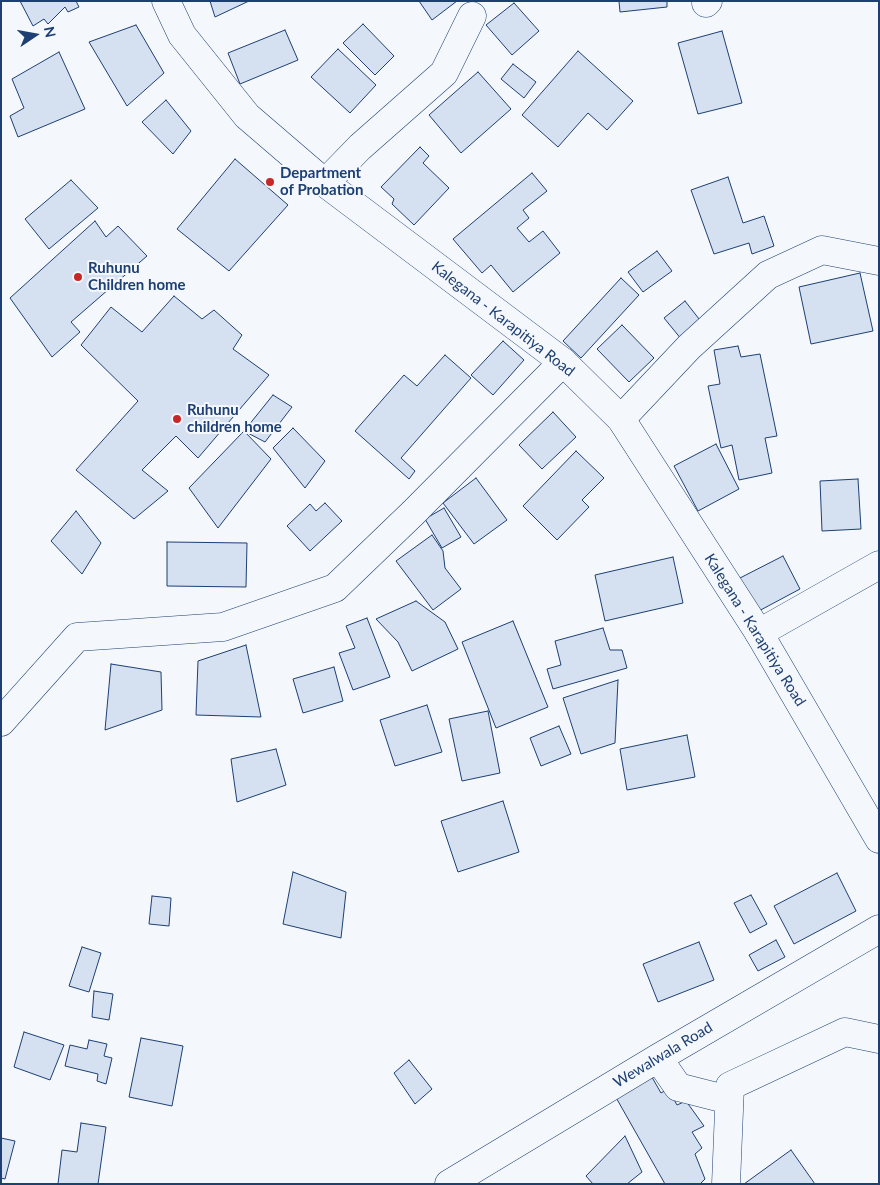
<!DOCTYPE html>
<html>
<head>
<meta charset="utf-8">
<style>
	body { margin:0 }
	#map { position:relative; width:880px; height:1185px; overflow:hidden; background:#f4f7fb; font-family:Lato,sans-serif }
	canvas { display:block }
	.frame { position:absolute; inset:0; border:2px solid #1d3f73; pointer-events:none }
	.north { position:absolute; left:10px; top:10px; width:50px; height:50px; -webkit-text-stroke:4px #f4f7fb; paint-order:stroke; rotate:78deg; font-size:14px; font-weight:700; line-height:20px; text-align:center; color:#1d3f73 }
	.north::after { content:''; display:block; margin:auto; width:18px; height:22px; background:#1d3f73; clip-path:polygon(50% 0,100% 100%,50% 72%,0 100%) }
</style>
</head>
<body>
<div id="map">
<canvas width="880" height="1185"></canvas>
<div class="frame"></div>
<div class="north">N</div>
</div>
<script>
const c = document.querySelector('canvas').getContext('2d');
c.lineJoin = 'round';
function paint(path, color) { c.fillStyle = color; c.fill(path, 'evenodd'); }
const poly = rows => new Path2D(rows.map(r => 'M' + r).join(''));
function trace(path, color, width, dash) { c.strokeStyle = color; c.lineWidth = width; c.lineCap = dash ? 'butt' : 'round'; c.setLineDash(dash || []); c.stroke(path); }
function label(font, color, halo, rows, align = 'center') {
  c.font = font + ' Lato,sans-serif'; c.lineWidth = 4; c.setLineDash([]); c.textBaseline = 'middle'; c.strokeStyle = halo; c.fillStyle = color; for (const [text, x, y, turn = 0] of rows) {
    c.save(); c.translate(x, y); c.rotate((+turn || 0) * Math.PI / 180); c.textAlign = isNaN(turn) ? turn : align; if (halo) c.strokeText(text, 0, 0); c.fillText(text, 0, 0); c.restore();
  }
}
const building = poly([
	[20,1,76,1,79,7,68,12,65,7,48,24,44,19,33,26,20,1],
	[210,1,249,1,215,17,210,1],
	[419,1,457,1,432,20,419,1],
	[619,1,667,1,667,7,620,12,619,1],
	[514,3,539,31,512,55,486,25,514,3],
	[363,24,394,56,375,75,343,43,363,24],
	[136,25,164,73,127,106,89,42,136,25],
	[285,30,298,60,240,84,228,53,285,30],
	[722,31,742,103,698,114,678,43,722,31],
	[338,49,376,85,350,113,311,77,338,49],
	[578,51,633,101,607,130,588,113,558,147,522,115,578,51],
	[59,52,85,109,18,137,10,116,24,108,12,79,59,52],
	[513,64,536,82,524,98,501,79,513,64],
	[478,72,511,109,461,153,429,115,478,72],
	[166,100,191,131,173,154,142,122,166,100],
	[420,147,429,156,423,163,449,188,414,225,392,204,394,199,381,187,420,147],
	[235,159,288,205,229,271,177,229,235,159],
	[532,173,547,191,523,210,529,218,517,228,529,242,543,231,560,253,513,292,491,265,482,273,453,239,532,173],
	[728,177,743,223,764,216,774,246,752,254,749,243,714,254,691,190,728,177],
	[71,180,98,208,49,249,25,219,71,180],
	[95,221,106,237,118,226,147,256,71,322,80,332,52,357,10,298,95,221],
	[657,251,672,271,643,292,628,272,657,251],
	[860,273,873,331,811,344,799,287,860,273],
	[621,278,639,295,581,358,563,341,621,278],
	[174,296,202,319,214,310,242,335,233,349,269,375,198,458,176,436,142,470,168,491,134,519,76,470,138,401,81,345,111,307,142,332,174,296],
	[685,301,703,324,682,340,664,318,685,301],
	[622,325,654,358,629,382,597,349,622,325],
	[503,341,524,360,493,395,471,375,503,341],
	[738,346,741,357,760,354,777,436,765,438,772,473,739,480,732,445,721,448,708,386,720,384,714,350,738,346],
	[445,355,471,378,401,458,415,471,409,479,355,431,404,375,417,386,445,355],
	[273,395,292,407,265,442,244,431,273,395],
	[553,412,576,437,542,469,519,445,553,412],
	[293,428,325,461,305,488,273,448,293,428],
	[244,431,271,459,218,528,189,488,244,431],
	[716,444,739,489,698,511,674,466,716,444],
	[576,451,604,478,582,500,589,507,557,540,523,506,576,451],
	[476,478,507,520,474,544,443,503,476,478],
	[858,479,861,529,822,531,820,481,858,479],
	[325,503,342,521,310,551,287,526,310,504,316,511,325,503],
	[444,508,461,537,442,548,425,519,444,508],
	[76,511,101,543,82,574,51,541,76,511],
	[432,535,443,551,445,568,461,589,433,610,396,561,432,535],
	[167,542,247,543,246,587,167,586,167,542],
	[783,556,800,589,755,613,738,579,783,556],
	[673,557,683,603,605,621,595,575,673,557],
	[416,601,445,622,458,649,412,671,398,642,376,619,416,601],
	[367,618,390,677,353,690,339,653,355,648,346,626,367,618],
	[513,621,548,707,496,728,462,642,513,621],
	[603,628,610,650,622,650,627,668,553,689,547,669,561,665,555,641,603,628],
	[246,645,261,717,196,715,198,661,246,645],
	[111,664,161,672,162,710,105,730,111,664],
	[334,667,343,701,303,713,293,679,334,667],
	[618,680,615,743,581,754,563,698,618,680],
	[427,705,442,752,395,766,380,720,427,705],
	[488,711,500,773,462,781,449,719,488,711],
	[559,726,571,754,541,766,530,738,559,726],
	[687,735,695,777,627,790,620,749,687,735],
	[276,749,286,785,237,802,231,759,276,749],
	[503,801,519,852,458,872,441,821,503,801],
	[293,872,346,892,341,938,283,924,293,872],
	[837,873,856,911,794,944,774,906,837,873],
	[751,895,767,924,750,933,734,903,751,895],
	[152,896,171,898,169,926,149,924,152,896],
	[776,940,785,957,758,971,749,955,776,940],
	[699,942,714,980,658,1002,643,964,699,942],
	[82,947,101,953,89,992,69,986,82,947],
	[94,991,113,994,109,1020,92,1017,94,991],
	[24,1032,64,1045,50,1080,14,1067,24,1032],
	[141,1038,183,1046,172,1106,129,1097,141,1038],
	[89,1040,107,1044,104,1056,112,1058,106,1084,97,1081,98,1074,65,1066,70,1045,87,1049,89,1040],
	[409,1060,432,1089,415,1104,394,1073,409,1060],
	[649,1072,661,1093,668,1089,677,1105,686,1101,704,1126,692,1132,702,1148,695,1154,705,1179,700,1184,665,1184,614,1094,649,1072],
	[81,1123,106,1127,98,1184,58,1184,62,1150,77,1152,81,1123],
	[625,1136,642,1172,627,1184,593,1184,586,1176,625,1136],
	[1,1138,15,1141,5,1179,1,1178,1,1138],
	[791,1150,815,1184,744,1184,791,1150]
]);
paint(building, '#d5e0f0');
trace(building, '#1d3f73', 1);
const minor = poly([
	[706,3,708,1],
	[325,183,360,147,444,73,472,16],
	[621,419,689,347,768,275,822,250,879,261],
	[759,633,879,565],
	[1,722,77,637,223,627,335,588,413,513,563,362],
	[658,1058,678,1087,729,1100],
	[449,1184,658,1058,879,929],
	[726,1184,730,1086,845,1032,879,1039]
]);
const major = poly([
	[166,1,182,35,247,116,325,183,563,362,621,419,759,633,879,839]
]);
trace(minor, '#1d3f73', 29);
trace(major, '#1d3f73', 29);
trace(minor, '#f4f7fb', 28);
trace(major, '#f4f7fb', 28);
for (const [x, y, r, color] of [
	[270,182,5,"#c62828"],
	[78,277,5,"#c62828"],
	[177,419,5,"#c62828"]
]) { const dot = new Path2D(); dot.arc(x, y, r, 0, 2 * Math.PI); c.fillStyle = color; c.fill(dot); trace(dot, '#f4f7fb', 2); }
label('bold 15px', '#1d3f73', '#f4f7fb', [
	["Department",280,173],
	["of Probation",280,190],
	["Ruhunu",88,268],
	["Children home",88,285],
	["Ruhunu",187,410],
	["children home",187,427]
], 'left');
label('15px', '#1d3f73', '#f4f7fb', [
	["Kalegana - Karapitiya Road",503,319,38],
	["Kalegana - Karapitiya Road",755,630,58],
	["Wewalwala Road",663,1055,-31]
]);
</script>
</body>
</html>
